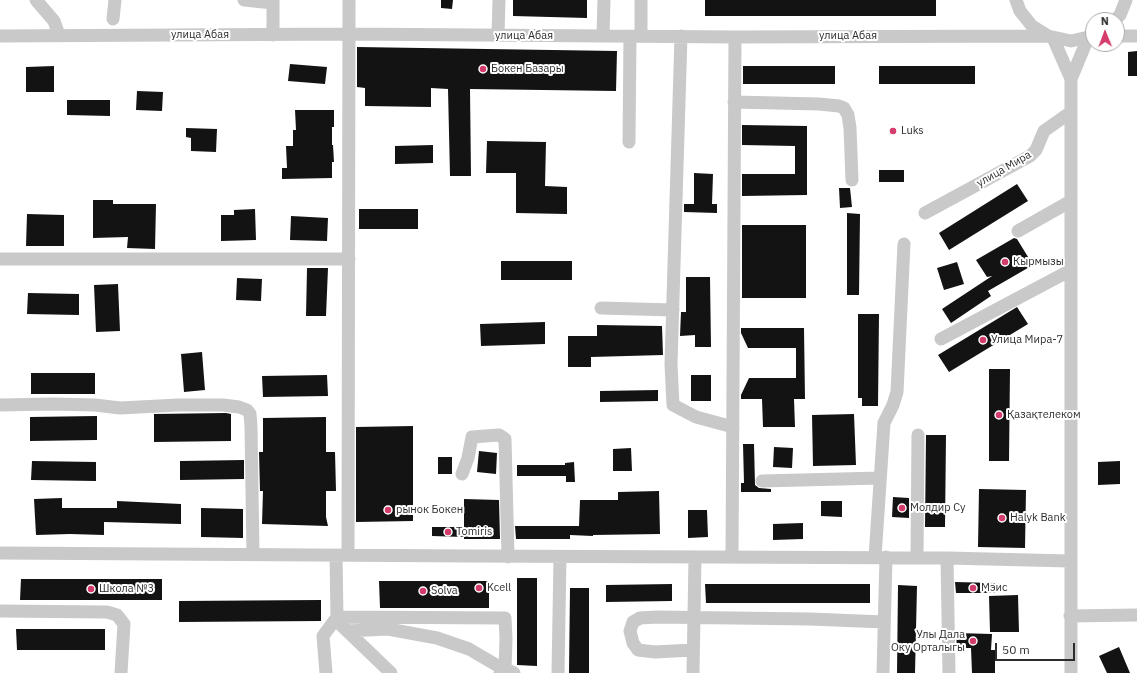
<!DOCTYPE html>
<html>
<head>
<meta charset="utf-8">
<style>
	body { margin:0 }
	#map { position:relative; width:1137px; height:673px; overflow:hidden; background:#fff; font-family:"IBM Plex Sans",sans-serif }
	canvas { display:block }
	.north { position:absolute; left:1085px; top:12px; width:40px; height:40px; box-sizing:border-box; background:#fff; border:1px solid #ababab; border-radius:50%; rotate:359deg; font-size:11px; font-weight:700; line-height:16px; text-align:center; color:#2c2c2c }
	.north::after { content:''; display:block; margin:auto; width:14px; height:18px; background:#d43c6c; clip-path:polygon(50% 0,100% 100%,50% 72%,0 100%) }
	.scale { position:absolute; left:995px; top:643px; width:80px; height:18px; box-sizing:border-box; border:2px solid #2c2c2c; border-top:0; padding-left:5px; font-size:12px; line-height:14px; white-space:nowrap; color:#2c2c2c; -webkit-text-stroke:3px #fff; paint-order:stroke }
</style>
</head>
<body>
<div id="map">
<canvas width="1137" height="673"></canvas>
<div class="north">N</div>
<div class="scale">50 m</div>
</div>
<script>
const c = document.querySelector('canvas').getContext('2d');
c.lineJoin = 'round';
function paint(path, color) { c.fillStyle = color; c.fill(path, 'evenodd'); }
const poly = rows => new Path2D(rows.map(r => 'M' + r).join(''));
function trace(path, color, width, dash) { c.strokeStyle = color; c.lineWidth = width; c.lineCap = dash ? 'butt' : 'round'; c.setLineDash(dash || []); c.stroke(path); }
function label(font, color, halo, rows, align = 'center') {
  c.font = font + ' "IBM Plex Sans",sans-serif'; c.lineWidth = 4; c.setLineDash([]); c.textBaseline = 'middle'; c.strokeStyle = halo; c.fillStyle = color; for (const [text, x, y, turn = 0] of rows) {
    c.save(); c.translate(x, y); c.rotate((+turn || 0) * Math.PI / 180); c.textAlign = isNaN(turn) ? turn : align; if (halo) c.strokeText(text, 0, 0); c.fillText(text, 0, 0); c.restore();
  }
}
paint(poly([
	[441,0,453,0,452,9,441,8],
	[513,0,587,0,587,18,513,16],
	[705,0,936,0,936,16,705,16],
	[357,47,617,51,616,91,470,89,471,176,450,176,448,89,431,88,431,107,365,106,365,88,357,87],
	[1137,51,1137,76,1128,76,1128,52],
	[290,64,327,67,325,84,288,81],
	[54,66,54,92,26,92,26,67],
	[743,66,835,66,835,84,743,84],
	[879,66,975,66,975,84,879,84],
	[137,91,163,92,162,111,136,110],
	[67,100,110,100,110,116,67,115],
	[295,110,334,110,334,127,332,127,332,145,333,145,334,162,332,162,332,178,282,179,282,168,287,168,286,146,293,146,293,130,296,130],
	[742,125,807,126,807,195,742,196,742,174,795,174,795,146,742,145],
	[186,128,217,129,216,152,191,151,191,138,186,137],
	[487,141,546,142,545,186,567,187,567,214,516,213,516,173,486,173],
	[433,145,433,163,395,164,395,146],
	[879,170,904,170,904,182,879,182],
	[694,173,713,174,712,204,717,204,717,213,684,212,684,204,694,204],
	[1017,184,1028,201,949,250,939,233],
	[839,188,850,188,852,207,840,208],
	[93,200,113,200,113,204,156,204,155,249,127,248,128,237,93,238],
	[255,209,256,240,221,241,221,215,234,215,234,210],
	[359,209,418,209,418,229,359,229],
	[847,213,860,214,859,295,847,295],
	[27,214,64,215,64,246,26,246],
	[291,216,328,218,327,241,290,240],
	[742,225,806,225,806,298,742,298],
	[1014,238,1017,239,1033,265,988,291,991,296,951,323,942,309,992,276,987,277,976,260],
	[501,261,572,261,572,280,501,280],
	[957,262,964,284,944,290,937,268],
	[307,268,328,268,326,316,306,316],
	[686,277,710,277,711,347,695,347,695,335,680,336,681,312,686,312],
	[237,278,262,279,261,301,236,300],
	[118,284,120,331,96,332,94,285],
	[28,293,79,294,79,315,27,314],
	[1017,307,1028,324,949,372,938,355],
	[858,314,879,314,878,406,862,406,862,398,858,398],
	[545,322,545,344,481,346,480,324],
	[597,325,662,326,663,355,591,357,591,367,568,367,568,336,597,336],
	[741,328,804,328,805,399,794,399,795,427,763,427,762,399,741,399,741,395,749,378,796,378,796,348,748,348,741,333],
	[202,352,205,390,184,392,181,354],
	[989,369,1010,369,1009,461,989,461],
	[31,373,95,373,95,394,31,394],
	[327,375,328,396,263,397,262,376],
	[691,375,711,375,711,401,691,401],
	[658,390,658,401,600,402,600,391],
	[226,413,231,414,231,441,154,442,154,414],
	[854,414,856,465,813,466,812,415],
	[97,416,97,440,30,441,30,417],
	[326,417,326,452,335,452,336,491,326,491,326,517,328,526,262,524,263,491,260,491,259,452,263,452,263,418],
	[413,426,413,521,356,522,356,427],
	[926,435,946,435,945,527,925,527],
	[743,444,754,444,755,485,759,488,771,489,771,492,741,492,741,483,744,483],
	[774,447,793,448,792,468,773,467],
	[631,448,632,471,613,471,613,449],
	[479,451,497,453,496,474,477,472],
	[438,457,452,457,452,474,438,474],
	[244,460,244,479,180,480,180,461],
	[32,461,96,462,96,481,31,480],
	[1120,461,1120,484,1098,485,1098,462],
	[574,462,575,482,566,482,566,476,517,476,517,465,565,465,565,463],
	[979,489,1026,490,1025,548,978,547],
	[659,491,660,534,593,535,593,536,570,535,570,539,516,539,515,526,579,526,580,500,618,500,618,492],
	[893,497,909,498,909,518,892,517],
	[62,498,62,508,117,508,117,501,181,504,181,524,104,522,104,535,70,534,36,535,34,499],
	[464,499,499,500,500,539,464,539,464,537,432,536,432,527,464,527],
	[821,501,842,501,842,517,821,516],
	[201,508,243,509,243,538,201,537],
	[688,510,707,510,708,537,688,538],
	[803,523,803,539,773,540,773,524],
	[517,578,537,578,537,666,517,665],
	[21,579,162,579,162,600,20,600],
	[379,581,489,581,489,608,380,608],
	[955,582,995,583,995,593,956,593],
	[672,584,672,601,606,602,606,585],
	[705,584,870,584,870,603,706,603],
	[898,585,917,586,915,673,897,673],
	[570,588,589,588,589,673,569,673],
	[1018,595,1019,632,990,632,989,596],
	[321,600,321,621,179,622,179,601],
	[16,629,105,629,105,650,17,650],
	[956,633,992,634,991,650,995,650,995,673,972,673,971,648,957,648],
	[1119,647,1130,673,1107,673,1099,656]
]), '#131313');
trace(poly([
	[36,0,54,21,59,35],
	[244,0,273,3],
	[273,0,273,35],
	[1016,0,1020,11,1032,26,1048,36,1071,41,1093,36],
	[113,19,115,0],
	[1115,20,1120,15,1126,0],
	[498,35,499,0],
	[0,36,348,34,735,37,1048,36],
	[603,36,604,0],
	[641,36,641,0],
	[681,36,671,364,673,405,696,417,733,427],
	[1117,36,1137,36],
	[1053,38,1071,79],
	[734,102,819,104,839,106,844,108,848,115,850,128,852,180],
	[629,142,630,36],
	[925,213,1030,156,1036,150,1044,131,1071,112],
	[1018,231,1071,201],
	[0,259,349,259],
	[601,308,673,310],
	[941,339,1071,270],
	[0,405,52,404,95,405,120,408,178,405,223,405,239,407,247,410,250,414,251,427,253,554],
	[462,474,468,458,472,437,499,435,505,439,508,557],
	[762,481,880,478],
	[0,553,471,556,947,558,1070,561],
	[336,555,337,617,341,625,391,673],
	[348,555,349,0],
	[732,557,735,37],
	[875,557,884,423,893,405,897,392,904,244],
	[917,557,918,435],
	[947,558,949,673],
	[0,611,107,612,117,615,124,624,121,673],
	[1070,616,1137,615],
	[347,631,388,629,437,638,469,649,498,666,514,673],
	[693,650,655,652,638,650,633,643,630,631,633,622,640,618,657,617,810,619,884,622],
	[326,673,323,636,337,617,505,618,506,639,505,669,500,673],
	[558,673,560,557],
	[693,673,695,557],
	[883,673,886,557],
	[1071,673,1071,79,1088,38]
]), '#c9c9c9', 13);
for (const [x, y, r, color] of [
	[483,69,4,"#d43c6c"],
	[893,131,4,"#d43c6c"],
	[1005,262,4,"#d43c6c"],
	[983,340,4,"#d43c6c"],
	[999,415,4,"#d43c6c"],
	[902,508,4,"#d43c6c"],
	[388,510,4,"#d43c6c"],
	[1002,518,4,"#d43c6c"],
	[448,532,4,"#d43c6c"],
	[479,588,4,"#d43c6c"],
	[973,588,4,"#d43c6c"],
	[91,589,4,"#d43c6c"],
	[423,591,4,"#d43c6c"],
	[973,641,4,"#d43c6c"]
]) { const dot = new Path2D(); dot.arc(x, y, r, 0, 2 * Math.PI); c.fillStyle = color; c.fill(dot); trace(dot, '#fff', 1.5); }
label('11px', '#2c2c2c', '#fff', [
	["улица Абая",200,35],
	["улица Абая",524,36],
	["улица Абая",848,36],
	["улица Мира",1004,169,-30]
]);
label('11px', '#2c2c2c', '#fff', [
	["Бокен Базары",491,69],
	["Luks",901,131],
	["Кырмызы",1013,262],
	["Улица Мира-7",991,340],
	["Қазақтелеком",1007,415],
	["Молдир Су",910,508],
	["рынок Бокен",396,510],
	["Halyk Bank",1010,518],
	["Tomiris",456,532],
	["Kcell",487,588],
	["Мэис",981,588],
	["Школа №3",99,589],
	["Solva",431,591],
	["Улы Дала",965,635,"right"],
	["Оку Орталыгы",965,648,"right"]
], 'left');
</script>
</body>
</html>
